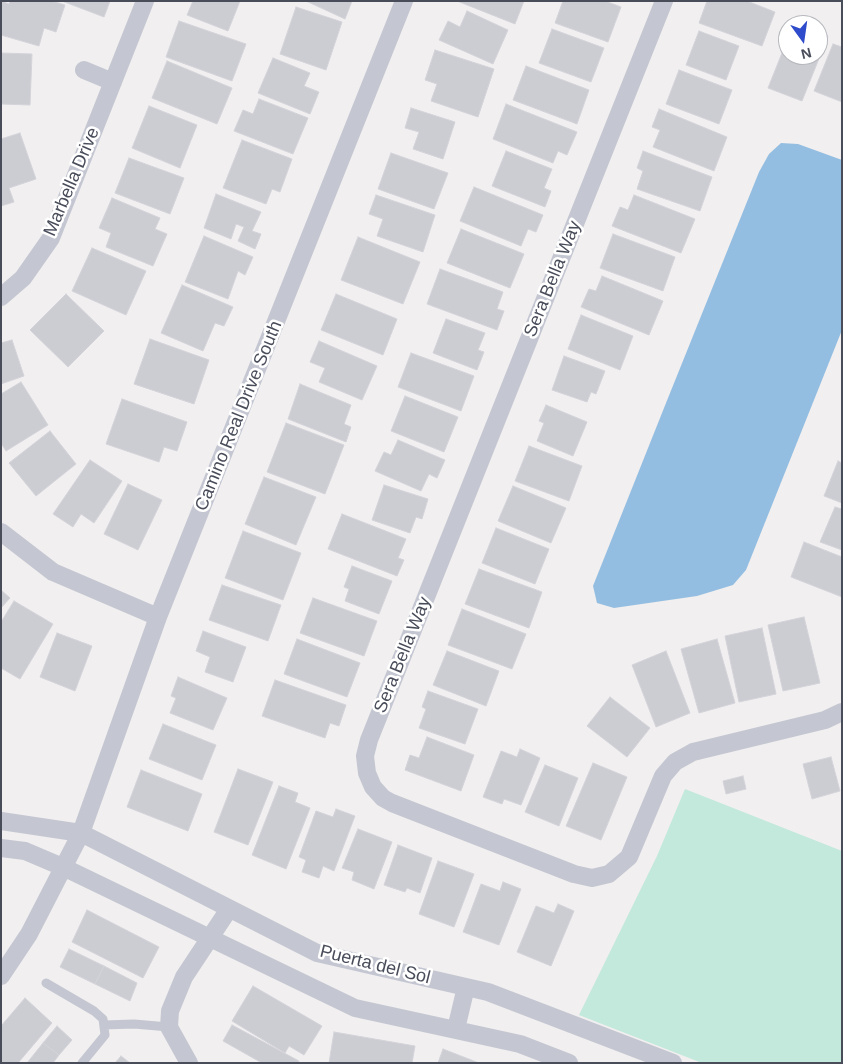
<!DOCTYPE html>
<html>
<head>
<meta charset="utf-8">
<style>
	body { margin:0 }
	#map { position:relative; width:843px; height:1064px; overflow:hidden; background:#f1efef; font-family:Helvetica,sans-serif }
	canvas { display:block }
	.frame { position:absolute; inset:0; border:2px solid #494d5a; pointer-events:none }
	.north { position:absolute; left:778px; top:15px; width:50px; height:50px; box-sizing:border-box; background:#fff; border:1px solid #b6b8bd; border-radius:50%; rotate:166deg; font-size:14px; font-weight:700; line-height:20px; text-align:center; color:#494d5a }
	.north::after { content:''; display:block; margin:auto; width:18px; height:22px; background:#2e4bcb; clip-path:polygon(50% 0,100% 100%,50% 72%,0 100%) }
</style>
</head>
<body>
<div id="map">
<canvas width="843" height="1064"></canvas>
<div class="frame"></div>
<div class="north">N</div>
</div>
<script>
const c = document.querySelector('canvas').getContext('2d');
c.lineJoin = 'round';
function paint(path, color) { c.fillStyle = color; c.fill(path, 'evenodd'); }
const poly = rows => new Path2D(rows.map(r => 'M' + r).join(''));
function trace(path, color, width, dash) { c.strokeStyle = color; c.lineWidth = width; c.lineCap = dash ? 'butt' : 'round'; c.setLineDash(dash || []); c.stroke(path); }
function label(font, color, halo, rows, align = 'center') {
  c.font = font + ' Helvetica,sans-serif'; c.lineWidth = 5; c.setLineDash([]); c.textBaseline = 'middle'; c.strokeStyle = halo; c.fillStyle = color; for (const [text, x, y, turn = 0] of rows) {
    c.save(); c.translate(x, y); c.rotate((+turn || 0) * Math.PI / 180); c.textAlign = isNaN(turn) ? turn : align; if (halo) c.strokeText(text, 0, 0); c.fillText(text, 0, 0); c.restore();
  }
}
paint(poly([
	[685,789,842,851,842,1063,702,1063,579,1015,657,856]
]), '#c2e9db');
paint(poly([
	[781,143,798,144,842,160,842,330,746,570,733,585,697,596,614,608,597,603,593,586,666,403,759,172,769,154]
]), '#94bee1');
const building = poly([
	[1,1,9,4,10,1,52,1,65,5,56,32,44,28,39,46,1,35,1,1],
	[62,1,110,1,104,17,62,1],
	[193,1,240,1,228,31,187,15,193,1],
	[306,1,352,1,345,19,306,1],
	[457,1,524,1,515,24,457,1],
	[563,1,605,1,621,7,608,42,555,23,563,1],
	[707,1,747,1,775,12,762,46,699,23,707,1],
	[296,7,342,22,326,70,280,54,296,7],
	[467,11,508,30,493,64,439,40,448,21,460,27,467,11],
	[179,21,246,44,232,81,166,57,179,21],
	[552,29,604,48,591,82,539,63,552,29],
	[699,31,739,46,726,80,686,65,699,31],
	[818,32,828,36,802,101,768,88,788,38,788,55,818,55,818,32],
	[833,44,842,47,842,102,814,91,833,44],
	[435,50,494,69,478,117,431,101,437,84,425,80,435,50],
	[1,53,32,54,30,105,1,104,1,53],
	[273,58,310,73,304,86,319,92,310,114,258,93,273,58],
	[167,61,232,88,217,124,152,98,167,61],
	[526,66,589,90,577,124,513,100,526,66],
	[679,70,732,90,719,124,666,104,679,70],
	[259,99,308,118,293,154,234,131,243,110,253,114,259,99],
	[506,104,577,132,567,155,558,151,553,163,493,139,506,104],
	[149,106,197,125,180,168,132,148,149,106],
	[411,108,455,122,443,159,413,149,419,132,405,128,411,108],
	[659,109,727,137,714,171,653,147,660,130,652,127,659,109],
	[20,133,36,179,9,188,14,202,1,206,1,139,20,133],
	[242,140,292,159,280,192,272,189,266,204,223,188,242,140],
	[506,151,552,169,544,188,551,191,545,207,492,186,506,151],
	[643,151,712,177,700,211,637,189,643,171,637,168,643,151],
	[391,153,448,173,434,209,378,189,391,153],
	[129,158,184,178,170,214,115,193,129,158],
	[474,187,543,215,536,232,528,229,521,246,460,221,474,187],
	[216,194,261,212,252,231,261,234,255,249,238,241,244,227,236,224,231,239,204,228,216,194],
	[376,195,435,215,423,252,377,236,383,219,369,214,376,195],
	[634,195,695,219,681,253,612,226,620,207,628,210,634,195],
	[112,198,160,218,155,229,167,234,153,266,106,247,111,233,99,228,112,198],
	[461,229,524,254,510,288,447,263,461,229],
	[613,234,675,257,663,291,600,268,613,234],
	[204,236,253,257,245,275,238,271,228,299,185,282,204,236],
	[358,237,420,262,403,304,341,280,358,237],
	[92,248,146,271,126,315,72,291,92,248],
	[440,269,503,292,497,309,504,311,497,330,427,304,440,269],
	[602,276,663,301,649,335,581,307,589,289,596,291,602,276],
	[182,285,233,307,224,326,215,323,203,351,161,333,182,285],
	[66,294,104,331,68,367,30,330,66,294],
	[336,294,397,319,383,355,321,330,336,294],
	[581,315,633,336,620,370,568,349,581,315],
	[446,319,485,333,478,350,484,352,477,370,433,353,446,319],
	[150,339,209,360,194,404,134,384,150,339],
	[12,340,24,376,1,384,1,343,12,340],
	[319,341,377,366,362,400,319,382,325,368,310,362,319,341],
	[411,353,474,376,461,411,398,387,411,353],
	[564,356,605,371,596,394,591,392,587,402,552,390,564,356],
	[21,382,48,425,6,451,1,443,1,394,21,382],
	[300,384,351,405,344,424,351,427,346,442,288,419,300,384],
	[405,396,458,417,444,452,391,431,405,396],
	[122,399,187,422,177,451,164,447,159,462,106,444,122,399],
	[546,405,587,422,573,456,537,441,544,423,539,421,546,405],
	[286,423,344,445,325,494,267,472,286,423],
	[50,431,76,464,36,496,9,463,50,431],
	[398,440,445,460,437,478,429,474,421,491,375,471,384,452,391,455,398,440],
	[529,446,582,466,569,501,515,481,529,446],
	[90,460,122,481,94,523,81,514,73,527,53,514,90,460],
	[838,461,842,463,842,503,824,496,838,461],
	[264,477,316,497,296,545,245,524,264,477],
	[128,484,162,500,138,550,104,534,128,484],
	[384,485,428,499,422,519,416,517,410,533,372,520,384,485],
	[513,486,566,508,551,543,498,521,513,486],
	[835,507,842,509,842,550,820,542,835,507],
	[342,514,406,539,398,558,404,560,397,576,328,549,342,514],
	[496,528,549,549,535,584,482,563,496,528],
	[243,531,301,553,283,600,225,578,243,531],
	[804,542,842,557,842,597,791,577,804,542],
	[352,566,392,581,379,614,345,601,349,589,344,587,352,566],
	[479,569,542,592,529,628,465,604,479,569],
	[222,585,281,605,268,641,209,620,222,585],
	[1,590,10,598,1,608,1,590],
	[313,598,377,621,364,656,300,633,313,598],
	[14,601,53,624,20,679,1,668,1,622,14,601],
	[462,609,526,634,512,669,448,645,462,609],
	[804,617,820,683,783,691,768,625,804,617],
	[762,628,776,694,739,702,725,636,762,628],
	[203,631,246,647,233,682,205,672,210,657,196,651,203,631],
	[57,633,92,646,75,691,40,677,57,633],
	[297,639,360,663,347,697,284,674,297,639],
	[717,639,735,703,699,713,681,649,717,639],
	[447,651,499,671,486,706,433,685,447,651],
	[666,651,690,713,656,727,632,665,666,651],
	[178,677,227,698,213,730,170,713,176,698,171,696,178,677],
	[275,680,346,705,339,726,330,723,325,738,262,716,275,680],
	[428,691,478,709,465,744,419,728,426,709,422,707,428,691],
	[610,697,650,728,627,757,587,726,610,697],
	[163,724,216,745,202,780,149,759,163,724],
	[427,737,474,755,461,791,405,770,410,755,419,758,427,737],
	[520,749,540,758,521,805,504,799,502,804,483,797,501,751,517,757,520,749],
	[831,757,840,791,812,799,803,764,831,757],
	[593,763,627,777,601,840,566,826,593,763],
	[545,765,578,778,559,826,525,812,545,765],
	[238,769,273,782,248,845,214,832,238,769],
	[141,770,202,794,188,831,127,807,141,770],
	[743,776,746,789,726,794,723,781,743,776],
	[279,786,298,793,295,802,310,808,286,869,252,855,279,786],
	[336,809,355,816,334,871,323,866,319,878,302,872,306,860,299,857,316,811,333,817,336,809],
	[358,829,392,842,374,889,352,880,354,872,342,868,358,829],
	[398,845,432,858,420,893,407,888,405,892,384,885,398,845],
	[438,861,474,874,454,927,419,914,438,861],
	[503,882,521,889,499,945,463,932,481,884,500,891,503,882],
	[558,904,574,911,551,966,517,952,536,906,554,913,558,904],
	[87,910,159,947,143,978,72,942,87,910],
	[69,949,104,966,95,984,60,967,69,949],
	[104,966,137,983,130,1001,95,984,104,966],
	[253,986,322,1026,304,1055,289,1046,285,1053,232,1021,253,986],
	[25,998,52,1023,18,1063,1,1063,1,1026,25,998],
	[232,1025,299,1061,298,1063,262,1063,223,1041,232,1025],
	[57,1026,72,1040,59,1055,43,1043,57,1026],
	[334,1032,415,1046,412,1063,329,1063,334,1032],
	[43,1043,59,1055,53,1063,27,1063,43,1043],
	[443,1049,479,1063,438,1063,443,1049],
	[121,1056,130,1063,115,1063,121,1056]
]);
paint(building, '#cccdd3');
trace(building, '#d3d3d9', 1);
trace(poly([
	[46,983,94,1011,103,1019,105,1035,82,1063],
	[104,1025,134,1024,169,1027]
]), '#c4c7d2', 9);
trace(poly([
	[664,1,369,740,365,756,367,773,373,787,383,798,392,803,574,874,592,878,609,874,629,857,663,776,675,762,693,752,825,720,842,712],
	[84,70,113,82],
	[1,297,23,278,51,238,145,1],
	[1,532,53,572,158,617],
	[1,821,81,833,317,953,488,992,673,1063],
	[1,848,25,851,65,868,355,1008,520,1044,569,1063],
	[1,976,29,934,81,833,158,617,404,1],
	[456,1029,466,987],
	[189,1063,169,1027,170,1011,184,977,229,909]
]), '#c4c7d2', 18);
label('18px', '#494d5a', '#fff', [
	["Marbella Drive",72,182,-67],
	["Sera Bella Way",553,279,-68],
	["Camino Real Drive South",239,416,-68],
	["Sera Bella Way",403,655,-68],
	["Puerta del Sol",375,965,14]
]);
</script>
</body>
</html>
